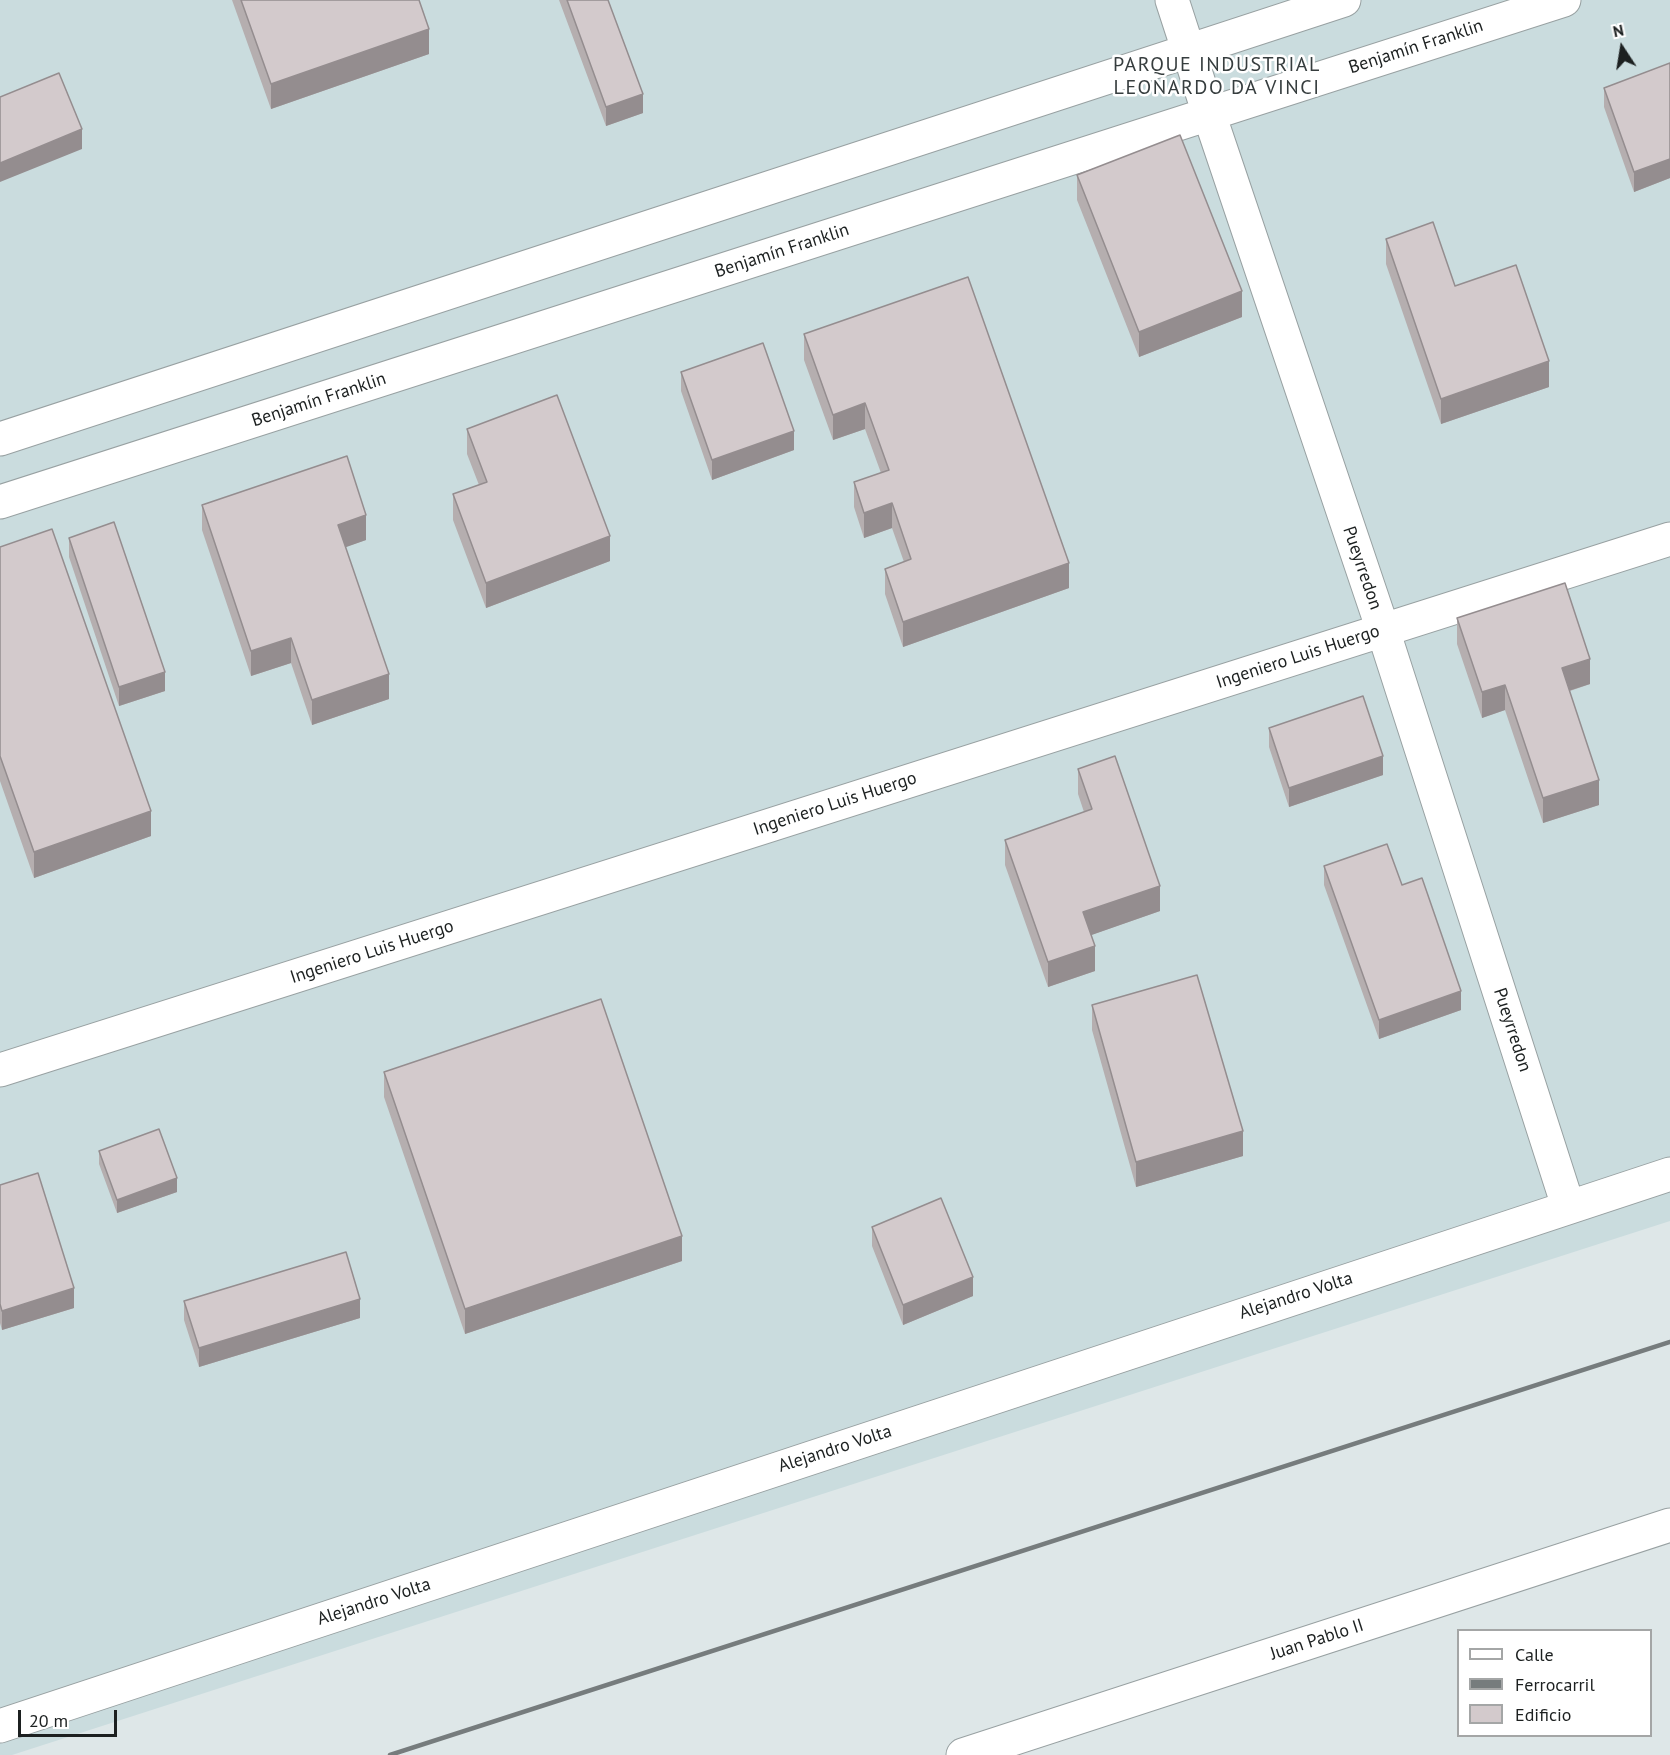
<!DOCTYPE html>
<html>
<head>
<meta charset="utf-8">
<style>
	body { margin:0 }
	#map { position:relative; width:1670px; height:1755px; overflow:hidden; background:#dee7e8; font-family:"PT Sans",sans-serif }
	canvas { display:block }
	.legend { position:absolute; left:1457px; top:1629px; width:195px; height:108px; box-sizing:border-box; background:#fff; border:2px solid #a4a6a6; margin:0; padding:8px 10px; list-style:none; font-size:18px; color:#1c2020 }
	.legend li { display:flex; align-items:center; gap:12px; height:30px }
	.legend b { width:30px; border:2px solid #a4a6a6 }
	.north { position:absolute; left:1592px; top:18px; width:60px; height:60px; -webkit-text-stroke:4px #fff; paint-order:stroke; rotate:348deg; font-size:16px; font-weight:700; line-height:24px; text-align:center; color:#1c2020 }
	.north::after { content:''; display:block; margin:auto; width:21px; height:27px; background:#1c2020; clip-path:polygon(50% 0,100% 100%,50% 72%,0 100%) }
	.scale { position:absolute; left:18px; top:1710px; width:99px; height:27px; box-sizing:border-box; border:3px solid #1c2020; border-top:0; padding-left:8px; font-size:18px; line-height:21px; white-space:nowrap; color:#1c2020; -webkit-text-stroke:4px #fff; paint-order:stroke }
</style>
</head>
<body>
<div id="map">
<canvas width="1670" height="1755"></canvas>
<ul class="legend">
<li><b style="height:8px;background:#fff"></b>Calle</li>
<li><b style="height:8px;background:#767c7d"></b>Ferrocarril</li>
<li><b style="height:16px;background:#d3cacc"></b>Edificio</li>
</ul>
<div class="north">N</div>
<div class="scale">20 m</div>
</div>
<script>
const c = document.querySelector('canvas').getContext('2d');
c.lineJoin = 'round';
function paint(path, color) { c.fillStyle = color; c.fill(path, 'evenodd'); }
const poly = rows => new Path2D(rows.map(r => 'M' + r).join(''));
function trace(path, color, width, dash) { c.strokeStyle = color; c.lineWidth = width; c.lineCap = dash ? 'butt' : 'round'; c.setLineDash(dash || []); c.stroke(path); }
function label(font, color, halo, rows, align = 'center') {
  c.font = font + ' "PT Sans",sans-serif'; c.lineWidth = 5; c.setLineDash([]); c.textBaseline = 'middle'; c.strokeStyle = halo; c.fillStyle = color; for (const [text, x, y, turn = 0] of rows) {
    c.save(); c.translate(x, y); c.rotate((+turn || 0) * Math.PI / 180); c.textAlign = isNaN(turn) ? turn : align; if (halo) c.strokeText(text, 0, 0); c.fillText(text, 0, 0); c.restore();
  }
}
paint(poly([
	[0,0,1670,0,1670,1221,12,1755,0,1755]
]), '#cadcde');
const minor = poly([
	[1172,0,1209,114,1383,630,1568,1206],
	[0,439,1344,0],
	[0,502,1564,0],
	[0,1070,1670,539],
	[0,1726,1670,1174],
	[963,1755,1670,1525]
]);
trace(minor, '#98a1a2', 35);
trace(minor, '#fff', 33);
trace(poly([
	[390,1755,1670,1342]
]), '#767c7d', 4.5);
paint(poly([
	[232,0,419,0,429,54,271,109],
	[559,0,608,0,643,113,606,126],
	[1670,63,1670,178,1634,192,1604,107,1604,88],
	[1077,175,1242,317,1139,357,1077,200],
	[1386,239,1455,286,1549,387,1441,424,1386,264],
	[804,334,1069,588,903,647,885,594,885,569,904,562,892,528,864,538,854,507,854,482,881,473,865,429,833,440,804,360],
	[681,372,794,450,712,480,681,391],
	[467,429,610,561,486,608,453,520,453,494,479,485,467,454],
	[202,505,366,540,345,547,389,699,312,725,291,663,251,676,202,530],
	[69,538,165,691,119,706,69,557],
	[0,547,151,836,34,878,0,781],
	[1457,618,1590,684,1570,691,1599,805,1543,823,1505,710,1482,718,1457,644],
	[1269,728,1383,775,1289,807,1269,747],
	[1078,769,1160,911,1091,935,1095,971,1048,987,1005,865,1005,840,1084,812,1078,794],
	[1324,866,1402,885,1461,1010,1379,1039,1324,885],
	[1092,1005,1243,1156,1136,1187,1092,1030],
	[384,1072,682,1261,465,1334,384,1097],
	[99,1151,177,1192,117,1213,99,1164],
	[0,1185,74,1308,2,1330,0,1323],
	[872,1227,973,1296,903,1325,872,1246],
	[184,1301,360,1318,199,1367,184,1320]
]), '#b5aeaf');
paint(poly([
	[429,29,429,54,271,109,271,84],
	[643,94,643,113,606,126,606,107],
	[82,129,82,149,0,182,0,163],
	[1670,159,1670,178,1634,192,1634,172],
	[1242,291,1242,317,1139,357,1139,332],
	[1549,361,1549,387,1441,424,1441,399],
	[865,403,865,429,833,440,833,415],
	[794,431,794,450,712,480,712,460],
	[892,503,892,528,864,538,864,513],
	[366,515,366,540,338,550,338,525],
	[610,536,610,561,486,608,486,583],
	[1069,563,1069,588,903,647,903,622],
	[291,638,291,663,251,676,251,651],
	[1590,659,1590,684,1562,693,1562,668],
	[165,672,165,691,119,706,119,687],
	[389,674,389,699,312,725,312,700],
	[1505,685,1505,710,1482,718,1482,692],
	[1383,756,1383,775,1289,807,1289,788],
	[1599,780,1599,805,1543,823,1543,798],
	[151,811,151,836,34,878,34,852],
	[1160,886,1160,911,1083,938,1083,912],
	[1095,946,1095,971,1048,987,1048,962],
	[1461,991,1461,1010,1379,1039,1379,1020],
	[1243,1131,1243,1156,1136,1187,1136,1162],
	[177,1178,177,1192,117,1213,117,1200],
	[682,1236,682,1261,465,1334,465,1309],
	[973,1277,973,1296,903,1325,903,1305],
	[74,1288,74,1308,2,1330,2,1311],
	[360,1299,360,1318,199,1367,199,1348]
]), '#948d8f');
const building = poly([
	[241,0,419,0,429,29,271,84,241,0],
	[567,0,608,0,643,94,606,107,567,0],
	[1670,63,1670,159,1634,172,1604,88,1670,63],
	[59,73,82,129,0,163,0,97,59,73],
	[1180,135,1242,291,1139,332,1077,175,1180,135],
	[1433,222,1455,286,1516,265,1549,361,1441,399,1386,239,1433,222],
	[968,277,1069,563,903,622,885,569,911,559,892,503,864,513,854,482,889,470,865,403,833,415,804,334,968,277],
	[763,343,794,431,712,460,681,372,763,343],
	[557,395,610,536,486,583,453,494,487,482,467,429,557,395],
	[347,456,366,515,338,525,389,674,312,700,291,638,251,651,202,505,347,456],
	[114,522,165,672,119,687,69,538,114,522],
	[52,529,151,811,34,852,0,756,0,547,52,529],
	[1565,583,1590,659,1562,668,1599,780,1543,798,1505,685,1482,692,1457,618,1565,583],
	[1363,696,1383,756,1289,788,1269,728,1363,696],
	[1115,756,1160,886,1083,912,1095,946,1048,962,1005,840,1092,809,1078,769,1115,756],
	[1387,844,1402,885,1422,878,1461,991,1379,1020,1324,866,1387,844],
	[1197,975,1243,1131,1136,1162,1092,1005,1197,975],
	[601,999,682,1236,465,1309,384,1072,601,999],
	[159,1129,177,1178,117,1200,99,1151,159,1129],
	[38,1173,74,1288,2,1311,0,1304,0,1185,38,1173],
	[941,1198,973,1277,903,1305,872,1227,941,1198],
	[346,1252,360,1299,199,1348,184,1301,346,1252]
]);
paint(building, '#d3cacc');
trace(building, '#948d8f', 1.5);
label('18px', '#1c2020', '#fff', [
	["Benjamín Franklin",1416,47,-18],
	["Benjamín Franklin",782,251,-18],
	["Benjamín Franklin",319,400,-18],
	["Pueyrredon",1362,568,71],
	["Ingeniero Luis Huergo",1298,657,-18],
	["Ingeniero Luis Huergo",835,804,-18],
	["Ingeniero Luis Huergo",372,952,-18],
	["Pueyrredon",1512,1030,72],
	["Alejandro Volta",1296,1296,-18],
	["Alejandro Volta",835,1449,-18],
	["Alejandro Volta",374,1602,-18],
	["Juan Pablo II",1317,1640,-18]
]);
c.letterSpacing = '1.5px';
label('20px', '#363d3e', '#fff', [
	["PARQUE INDUSTRIAL",1217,65],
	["LEONARDO DA VINCI",1217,88]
]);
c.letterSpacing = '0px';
</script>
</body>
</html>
